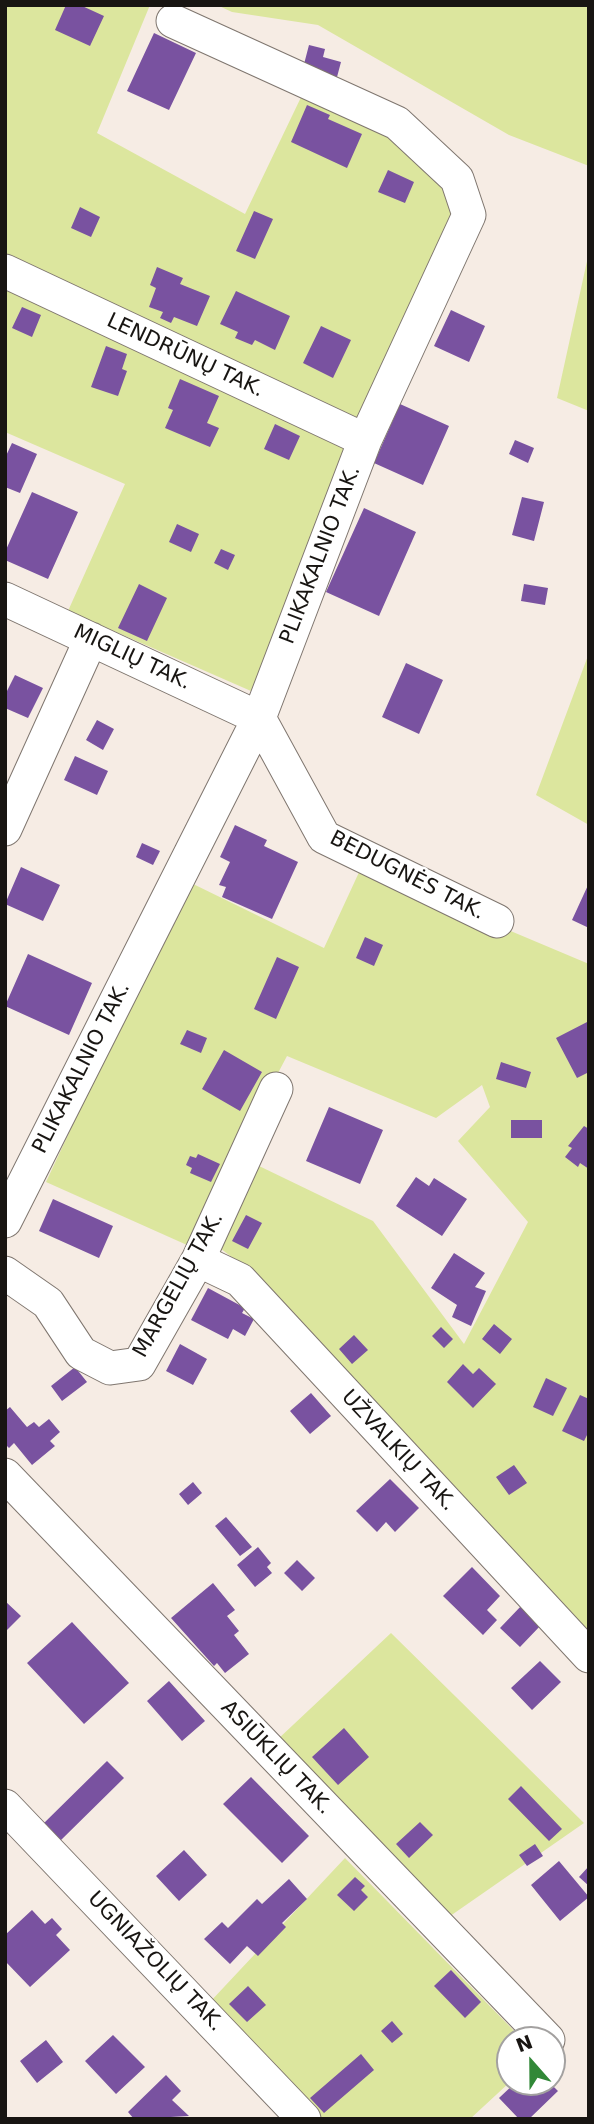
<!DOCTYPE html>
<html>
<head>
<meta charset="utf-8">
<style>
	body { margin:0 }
	#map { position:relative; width:594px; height:2124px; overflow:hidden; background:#f6ece4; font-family:"DejaVu Sans",sans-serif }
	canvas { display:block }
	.frame { position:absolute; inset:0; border:7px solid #181512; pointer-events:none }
	.north { position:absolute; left:496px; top:2026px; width:70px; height:70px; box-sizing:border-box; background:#fff; border:2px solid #a3a1a0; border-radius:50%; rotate:339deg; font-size:19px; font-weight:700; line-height:28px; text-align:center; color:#181512 }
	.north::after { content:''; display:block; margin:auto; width:24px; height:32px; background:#318837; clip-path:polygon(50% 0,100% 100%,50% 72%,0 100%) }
</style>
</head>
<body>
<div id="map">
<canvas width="594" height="2124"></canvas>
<div class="frame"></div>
<div class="north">N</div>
</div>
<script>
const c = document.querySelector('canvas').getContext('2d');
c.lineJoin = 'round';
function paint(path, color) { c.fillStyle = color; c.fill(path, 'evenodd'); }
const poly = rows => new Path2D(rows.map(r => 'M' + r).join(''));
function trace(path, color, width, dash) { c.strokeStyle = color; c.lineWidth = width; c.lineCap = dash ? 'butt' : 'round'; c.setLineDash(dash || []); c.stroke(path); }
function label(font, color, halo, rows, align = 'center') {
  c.font = font + ' "DejaVu Sans",sans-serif'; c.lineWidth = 5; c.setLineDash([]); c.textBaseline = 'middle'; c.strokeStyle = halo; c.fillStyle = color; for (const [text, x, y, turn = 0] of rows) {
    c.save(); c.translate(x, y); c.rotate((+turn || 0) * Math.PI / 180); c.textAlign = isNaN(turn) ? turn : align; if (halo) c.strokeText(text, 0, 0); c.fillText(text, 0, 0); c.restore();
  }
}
paint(poly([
	[5,5,150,5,97,133,245,214,304,91,393,130,449,185,461,214,251,691,68,611,125,484,5,432],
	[217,5,589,5,589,166,509,135,318,25,232,12],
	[589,252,589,411,557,398],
	[589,653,589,825,536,795],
	[361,868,589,964,589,1633,259,1278,216,1245,257,1165,373,1221,464,1344,528,1222,458,1141,490,1107,482,1085,436,1118,287,1056,187,1245,46,1182,187,881,324,948],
	[391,1633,584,1823,443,1921,277,1740],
	[345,1858,523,2040,510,2040,510,2082,470,2119,318,2119,209,2003]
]), '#dce69e');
paint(poly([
	[66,5,80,5,104,16,90,46,55,30],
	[154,33,196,53,169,110,127,91],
	[309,45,325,49,323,57,341,62,337,77,303,68],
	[307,105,330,115,328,119,362,134,347,168,291,142],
	[388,170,414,182,405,203,378,192],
	[80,207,100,217,91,237,71,228],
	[254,211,273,219,255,259,236,251],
	[157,267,183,278,180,284,210,296,197,326,174,317,171,323,160,318,163,312,149,307,156,288,150,285],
	[236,291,290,316,275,350,255,340,252,345,235,338,238,332,220,324],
	[22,307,41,315,32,337,12,328],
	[451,310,485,326,469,362,434,346],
	[321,326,351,340,333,378,303,363],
	[106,346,127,354,122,369,127,371,118,396,91,387],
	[180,379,219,396,207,423,219,428,210,447,165,428,173,410,168,408],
	[400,404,449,426,423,485,374,463],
	[275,424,300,436,289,460,264,449],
	[515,440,534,448,528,463,509,454],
	[12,443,37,454,20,493,5,487,5,458],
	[32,492,78,512,48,579,5,560,5,552],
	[522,497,544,502,534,541,512,535],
	[364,508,416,532,379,616,326,592],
	[177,524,199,534,191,552,169,542],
	[221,549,235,555,228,570,214,563],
	[139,584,167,598,147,641,118,628],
	[524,584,548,588,545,605,521,601],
	[406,663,443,680,419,734,382,717],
	[15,675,43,688,28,718,5,708,5,695],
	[97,720,114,729,103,750,86,740],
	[75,756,108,771,97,795,64,780],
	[235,825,267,840,264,846,298,862,272,919,222,897,226,887,219,885,230,862,220,857],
	[142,843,160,851,153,865,136,857],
	[21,867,60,885,43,921,5,904],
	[589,883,589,928,572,920],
	[365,937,383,945,374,966,356,958],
	[28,954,92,983,69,1035,5,1006],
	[277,957,299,967,276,1019,254,1009],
	[589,1021,589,1072,577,1078,556,1038],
	[187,1030,207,1038,201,1053,180,1044],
	[224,1050,262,1072,240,1111,202,1089],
	[501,1062,531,1072,526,1088,496,1079],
	[329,1107,383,1130,360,1184,306,1161],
	[511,1120,542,1120,542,1138,511,1138],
	[584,1126,589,1129,589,1169,580,1163,578,1167,565,1157,572,1148,568,1146],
	[198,1154,220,1164,211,1182,190,1173,192,1168,186,1165,190,1156,196,1158],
	[416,1177,429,1186,434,1178,467,1199,442,1236,396,1206],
	[53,1199,113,1226,99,1258,39,1231],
	[246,1215,262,1223,248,1249,232,1241],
	[454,1253,485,1273,475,1287,486,1291,471,1326,452,1317,457,1305,431,1288],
	[208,1288,245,1308,242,1313,254,1319,245,1336,233,1329,228,1339,191,1320],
	[494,1324,512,1339,500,1354,482,1339],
	[441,1327,453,1339,444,1348,432,1336],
	[354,1335,368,1350,352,1364,339,1349],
	[180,1344,207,1359,193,1385,166,1371],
	[463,1364,473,1374,479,1368,496,1384,473,1408,447,1382],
	[75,1367,87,1382,62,1401,51,1386],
	[546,1378,567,1388,553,1416,533,1407],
	[311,1393,331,1416,310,1434,290,1411],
	[580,1395,589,1399,589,1431,584,1441,562,1431],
	[10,1407,27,1427,34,1422,39,1427,49,1419,60,1432,50,1441,55,1446,32,1465,14,1443,9,1448,5,1444,5,1411],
	[514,1465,527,1483,509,1495,496,1477],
	[390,1479,419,1508,395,1532,386,1522,377,1532,356,1511],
	[193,1482,202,1493,188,1505,179,1494],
	[226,1517,252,1547,240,1556,215,1526],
	[258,1547,271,1563,267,1567,272,1573,255,1587,237,1565],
	[297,1560,315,1578,302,1591,284,1573],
	[472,1567,500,1596,487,1610,497,1620,483,1635,443,1596],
	[213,1583,235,1610,227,1616,239,1631,234,1635,249,1654,225,1673,217,1663,214,1666,171,1618],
	[5,1601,21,1616,5,1632],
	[522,1605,542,1624,520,1647,500,1628],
	[72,1622,129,1683,84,1724,27,1663],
	[540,1661,561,1682,532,1710,511,1688],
	[169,1681,205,1721,182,1741,147,1701],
	[344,1728,369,1757,338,1785,312,1757],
	[107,1761,124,1778,60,1841,43,1824],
	[251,1777,309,1836,282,1863,223,1804],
	[521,1786,562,1829,549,1841,508,1799],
	[420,1822,433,1835,409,1858,396,1844],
	[535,1844,543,1856,527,1866,519,1855],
	[184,1850,207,1875,179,1901,156,1876],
	[559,1861,589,1897,560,1921,531,1885],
	[589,1866,589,1886,579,1877],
	[355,1877,365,1886,361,1890,368,1897,354,1911,337,1895],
	[289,1879,307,1899,282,1923,286,1927,258,1956,247,1946,230,1964,204,1939,222,1922,228,1928,257,1899,262,1904],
	[32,1910,45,1924,52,1918,62,1929,56,1935,70,1950,30,1987,5,1961,5,1935],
	[451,1970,481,2002,465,2018,434,1986],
	[248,1986,266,2005,247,2022,229,2004],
	[392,2021,403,2034,392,2043,381,2031],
	[113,2035,145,2067,116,2094,85,2061],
	[46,2040,63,2062,37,2083,20,2061],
	[361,2054,374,2070,324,2113,310,2098],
	[166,2075,181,2091,172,2100,189,2116,134,2119,128,2112],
	[516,2082,549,2082,558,2091,529,2119,519,2119,499,2098]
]), '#7952a0');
const minor = poly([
	[5,271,365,440],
	[5,599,259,718,324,837,497,921],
	[5,829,91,639],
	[5,1221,259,718,365,440,469,215,457,179,397,123,173,21],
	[198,1260,240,1280,589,1656],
	[5,1273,48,1303,81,1353,110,1368,139,1364,198,1260,276,1089],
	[5,1475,548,2040],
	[5,1806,304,2119]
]);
trace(minor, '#7f766f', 35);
trace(minor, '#fff', 33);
label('21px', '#181512', '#fff', [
	["LENDRŪNŲ TAK.",185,356,25],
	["PLIKAKALNIO TAK.",321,555,-69],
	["MIGLIŲ TAK.",132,658,25],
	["BEDUGNĖS TAK.",407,876,27],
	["PLIKAKALNIO TAK.",82,1068,-63],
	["MARGELIŲ TAK.",179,1285,-61],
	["UŽVALKIŲ TAK.",398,1451,47],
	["ASIŪKLIŲ TAK.",276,1758,46],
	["UGNIAŽOLIŲ TAK.",155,1962,46]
]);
</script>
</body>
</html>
